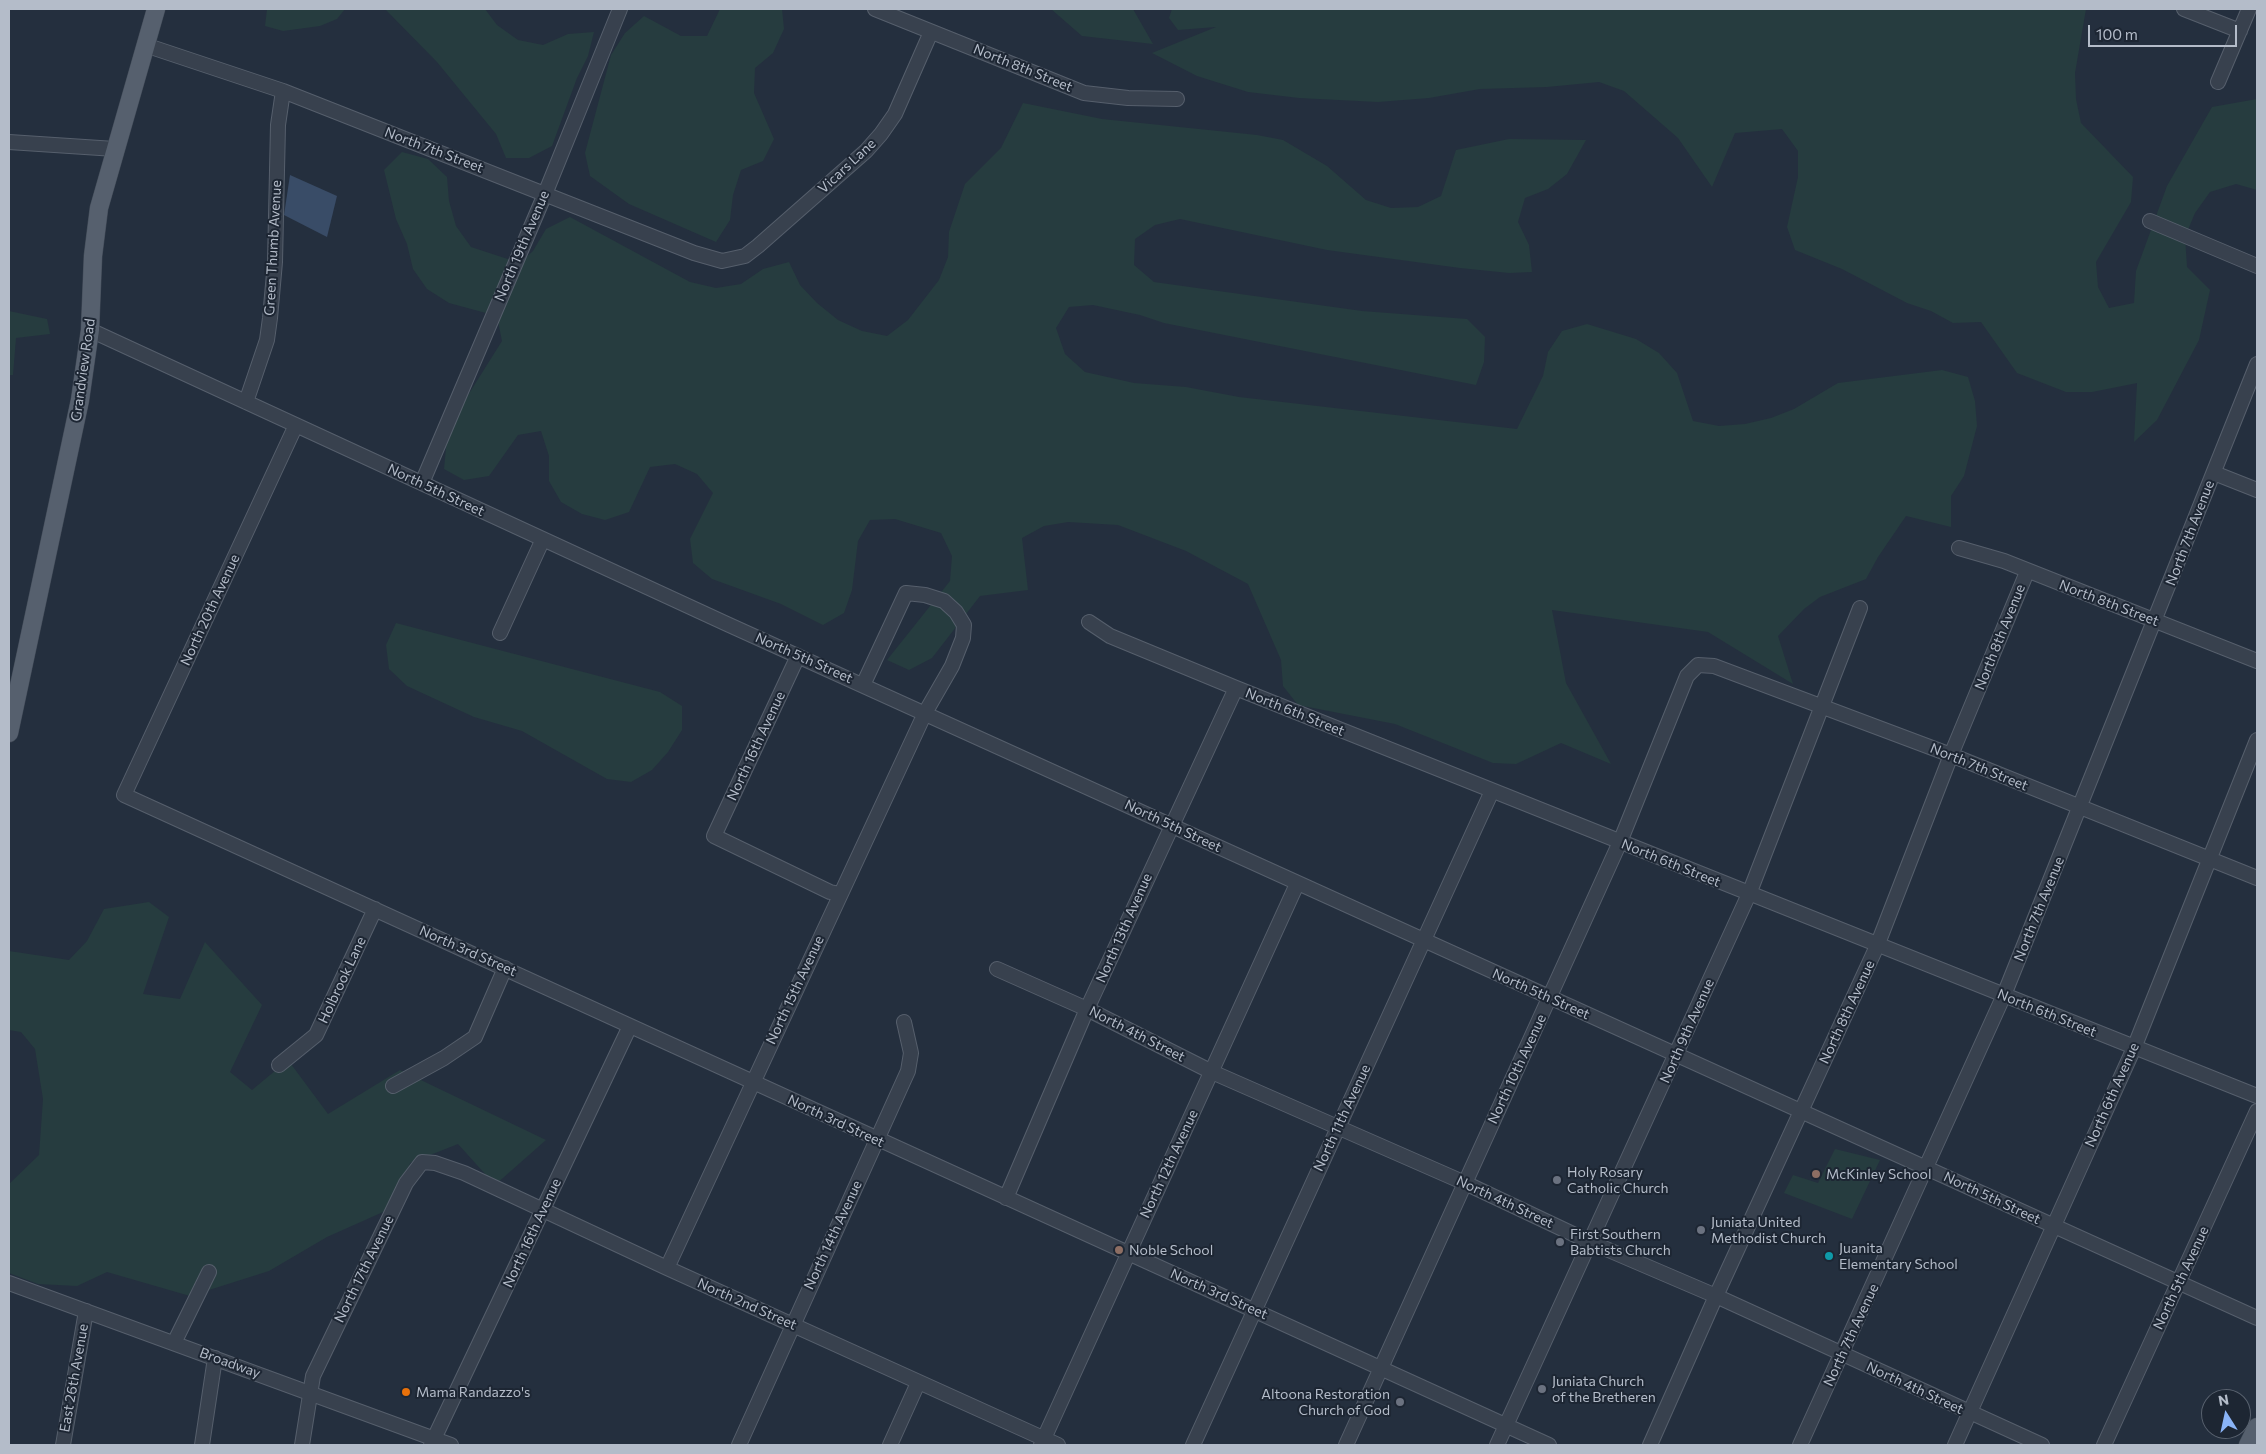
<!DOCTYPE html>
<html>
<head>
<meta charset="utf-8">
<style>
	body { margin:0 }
	#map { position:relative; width:2266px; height:1454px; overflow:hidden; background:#242f3e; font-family:Commissioner,sans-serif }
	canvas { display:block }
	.frame { position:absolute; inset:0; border:10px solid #b4bcc9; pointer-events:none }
	.north { position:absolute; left:2201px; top:1389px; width:50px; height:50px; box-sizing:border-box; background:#1d2633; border:1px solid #59626f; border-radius:50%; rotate:350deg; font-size:14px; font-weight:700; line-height:20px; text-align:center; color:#b4bcc9 }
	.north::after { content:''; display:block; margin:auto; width:18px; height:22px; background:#8ab4f8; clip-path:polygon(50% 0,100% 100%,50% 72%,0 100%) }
	.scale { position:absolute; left:2088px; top:25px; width:149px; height:22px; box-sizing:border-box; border:2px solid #b4bcc9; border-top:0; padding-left:6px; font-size:15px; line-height:18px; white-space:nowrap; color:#b4bcc9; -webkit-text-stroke:4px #1d2633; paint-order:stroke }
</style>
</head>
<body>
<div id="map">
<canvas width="2266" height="1454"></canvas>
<div class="frame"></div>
<div class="north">N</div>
<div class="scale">100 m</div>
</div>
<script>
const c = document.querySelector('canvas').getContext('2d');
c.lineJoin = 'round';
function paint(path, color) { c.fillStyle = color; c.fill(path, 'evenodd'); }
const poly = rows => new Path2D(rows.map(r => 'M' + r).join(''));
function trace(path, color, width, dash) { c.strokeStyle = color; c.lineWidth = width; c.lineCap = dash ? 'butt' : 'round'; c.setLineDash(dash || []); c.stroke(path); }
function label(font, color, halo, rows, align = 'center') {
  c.font = font + ' Commissioner,sans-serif'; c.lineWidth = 4; c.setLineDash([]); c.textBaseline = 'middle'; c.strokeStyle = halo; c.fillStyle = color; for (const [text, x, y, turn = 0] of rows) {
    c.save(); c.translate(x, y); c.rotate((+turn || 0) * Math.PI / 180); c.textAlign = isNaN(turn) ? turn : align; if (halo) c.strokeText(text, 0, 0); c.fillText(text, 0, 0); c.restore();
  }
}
paint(poly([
	[267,9,345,9,337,19,320,26,283,31,265,26],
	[385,9,485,9,497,25,518,40,543,45,568,34,594,32,588,56,577,78,552,146,529,158,506,158,496,134,437,62],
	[720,9,782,9,784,29,773,53,755,68,754,93,774,139,763,161,741,170,733,195,730,220,716,242,629,204,590,176,585,153,611,55,625,33,644,16,681,36,707,36],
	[1051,9,1133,9,1153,44,1082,36],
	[1172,9,2086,9,2075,73,2076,99,2081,123,2133,177,2131,202,2096,262,2098,287,2109,308,2134,303,2136,271,2167,186,2212,107,2257,99,2257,190,2236,184,2210,192,2195,213,2185,237,2187,267,2210,290,2199,340,2157,420,2134,442,2137,383,2092,392,2066,392,2017,373,1981,322,1953,323,1931,311,1907,303,1842,269,1795,250,1787,227,1798,177,1798,151,1782,129,1735,133,1712,187,1678,138,1624,91,1599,82,1547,87,1480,89,1429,98,1378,102,1299,98,1248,92,1197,76,1152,53,1216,27,1178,30,1169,18],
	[1023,103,1102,119,1257,135,1283,140,1327,166,1366,200,1391,208,1418,207,1441,196,1456,150,1509,139,1586,140,1567,174,1548,189,1525,198,1518,222,1529,245,1532,272,1509,273,1460,268,1327,250,1180,219,1155,225,1135,239,1134,265,1154,282,1362,311,1467,319,1485,337,1484,362,1476,385,1164,323,1140,315,1093,305,1069,307,1056,328,1065,354,1085,372,1134,383,1186,387,1239,397,1517,429,1543,376,1548,352,1562,331,1587,324,1636,339,1659,353,1677,373,1693,421,1719,426,1745,424,1771,418,1794,409,1838,383,1942,370,1968,377,1975,401,1977,426,1964,476,1951,496,1951,527,1906,516,1878,557,1866,579,1820,597,1804,609,1778,636,1793,684,1708,632,1552,610,1566,683,1611,764,1561,743,1516,764,1493,763,1395,724,1298,705,1283,686,1281,660,1248,584,1186,551,1118,525,1068,522,1044,526,1022,538,1028,590,980,596,932,658,909,670,887,660,950,581,952,556,941,533,895,519,870,520,858,541,852,590,844,613,823,625,781,604,712,579,693,563,690,539,713,493,697,474,675,464,650,467,629,512,605,520,582,514,561,502,549,481,549,456,541,431,518,435,489,476,464,480,444,469,448,427,502,341,497,316,449,303,427,289,413,269,407,244,396,219,384,170,402,152,428,159,447,177,449,201,456,226,471,247,520,263,533,251,546,229,570,217,690,282,716,288,741,284,763,269,789,262,800,285,817,303,838,320,862,331,887,336,908,320,939,280,948,257,949,232,965,184,1001,148],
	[9,311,47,319,50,334,16,338,13,375,9,375],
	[396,623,660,692,682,706,682,730,668,752,652,770,631,782,607,779,522,731,474,717,407,686,389,669,386,645],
	[149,902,169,917,143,994,180,999,205,942,262,1005,230,1072,252,1090,288,1060,328,1114,400,1070,546,1140,495,1185,458,1144,410,1163,401,1204,327,1237,269,1271,190,1296,107,1272,77,1286,38,1284,9,1273,9,1184,39,1155,43,1099,35,1049,21,1032,9,1030,9,951,69,960,87,941,104,909],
	[1835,1149,1880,1160,1852,1219,1784,1193,1793,1175,1818,1183]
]), '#263c3f');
paint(poly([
	[290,175,337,196,327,237,284,215]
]), '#394c67');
const minor = poly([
	[875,9,1084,93,1128,98,1177,99],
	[2184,9,2240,31],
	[145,45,283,91,694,253,722,261,745,256,758,246,866,151,881,134,895,114,931,32],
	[2218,82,2249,9],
	[9,142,115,149],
	[2150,221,2257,266],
	[90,330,727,624,2257,1318],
	[246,402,267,340,270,318,275,262,278,125,283,91],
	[296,425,124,795,1549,1445],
	[2214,473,2257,490],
	[422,483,545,194,620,9],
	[1959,548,2004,561,2257,661],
	[1089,622,1110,636,1236,688,2257,1096],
	[500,633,543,539],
	[798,656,714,836,830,892,840,894],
	[997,969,1087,1009,1212,1072,1465,1183,1590,1242,1716,1296,2042,1445],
	[279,1065,316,1035,375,909],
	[393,1086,444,1058,475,1037,505,968],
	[1006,1198,1087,1009,1236,688],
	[667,1268,925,713,952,666,963,638,964,625,956,612,944,601,925,595,906,593,863,685],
	[9,1283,451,1445],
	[174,1343,209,1272],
	[63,1445,86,1311],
	[202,1445,215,1358],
	[302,1445,313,1376,406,1183,422,1162,435,1163,464,1173,667,1268,1058,1445],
	[431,1445,630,1026],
	[739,1445,908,1071,911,1053,904,1022],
	[890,1445,918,1383],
	[1041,1445,1297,884],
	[1193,1445,1492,791],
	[1346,1445,1620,842,1687,676,1698,665,1714,666,1951,755,2257,878],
	[1497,1445,1749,894,1860,608],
	[1650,1445,1716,1296,1877,946,1951,755,2027,572],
	[1800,1445,2004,995,2257,364],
	[1955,1445,2134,1048,2257,740],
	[2104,1445,2257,1111]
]);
const major = poly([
	[9,733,80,400,90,330,93,256,99,208,156,9],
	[2248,1445,2257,1427]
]);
trace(minor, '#565f6c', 16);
trace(major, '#414a57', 19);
trace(minor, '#38414e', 14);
trace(major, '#56606e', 18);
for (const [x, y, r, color] of [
	[1816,1174,5,"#8d6e63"],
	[1557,1180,5,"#6b7280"],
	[1701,1230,5,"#6b7280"],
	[1560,1242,5,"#6b7280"],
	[1119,1250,5,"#8d6e63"],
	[1829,1256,5,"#0f9aa8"],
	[1542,1389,5,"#6b7280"],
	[406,1392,5,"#e8710a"],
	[1400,1402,5,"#6b7280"]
]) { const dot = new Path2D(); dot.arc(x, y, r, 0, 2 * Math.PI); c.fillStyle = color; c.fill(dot); trace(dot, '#1d2633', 2); }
label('14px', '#b4bcc9', '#1d2633', [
	["North 8th Street",1023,68,22],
	["North 7th Street",434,150,21],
	["Vicars Lane",847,166,-43],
	["North 19th Avenue",522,246,-67],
	["Green Thumb Avenue",273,248,-87],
	["Grandview Road",83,370,-82],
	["North 5th Street",436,490,25],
	["North 7th Avenue",2190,533,-69],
	["North 8th Street",2109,603,21],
	["North 20th Avenue",210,610,-65],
	["North 8th Avenue",2000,637,-68],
	["North 5th Street",804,658,24],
	["North 6th Street",1295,712,22],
	["North 16th Avenue",756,746,-65],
	["North 7th Street",1979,767,22],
	["North 5th Street",1173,826,25],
	["North 6th Street",1671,863,22],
	["North 7th Avenue",2039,909,-68],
	["North 13th Avenue",1124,928,-66],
	["North 3rd Street",468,951,24],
	["Holbrook Lane",342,980,-65],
	["North 15th Avenue",795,990,-65],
	["North 5th Street",1541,994,24],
	["North 8th Avenue",1847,1012,-65],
	["North 6th Street",2047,1013,22],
	["North 9th Avenue",1687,1031,-66],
	["North 4th Street",1137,1034,27],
	["North 10th Avenue",1517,1069,-65],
	["North 6th Avenue",2112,1095,-66],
	["North 11th Avenue",1342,1118,-65],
	["North 3rd Street",836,1121,25],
	["North 12th Avenue",1169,1164,-65],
	["North 5th Street",1992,1198,25],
	["North 4th Street",1505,1202,25],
	["North 16th Avenue",532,1233,-65],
	["North 14th Avenue",833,1235,-65],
	["North 17th Avenue",364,1269,-64],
	["North 5th Avenue",2181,1278,-65],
	["North 3rd Street",1219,1294,24],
	["North 2nd Street",747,1304,24],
	["North 7th Avenue",1851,1335,-65],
	["Broadway",230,1363,20],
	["East 26th Avenue",74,1378,-80],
	["North 4th Street",1915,1388,25]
]);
label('14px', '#b4bcc9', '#1d2633', [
	["Holy Rosary",1567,1172],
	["Catholic Church",1567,1188],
	["McKinley School",1826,1174],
	["Juniata United",1711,1222],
	["Methodist Church",1711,1238],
	["First Southern",1570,1234],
	["Babtists Church",1570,1250],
	["Juanita",1839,1248],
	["Elementary School",1839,1264],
	["Noble School",1129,1250],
	["Juniata Church",1552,1381],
	["of the Bretheren",1552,1397],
	["Mama Randazzo's",416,1392],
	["Altoona Restoration",1390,1394,"right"],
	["Church of God",1390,1410,"right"]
], 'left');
</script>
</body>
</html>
